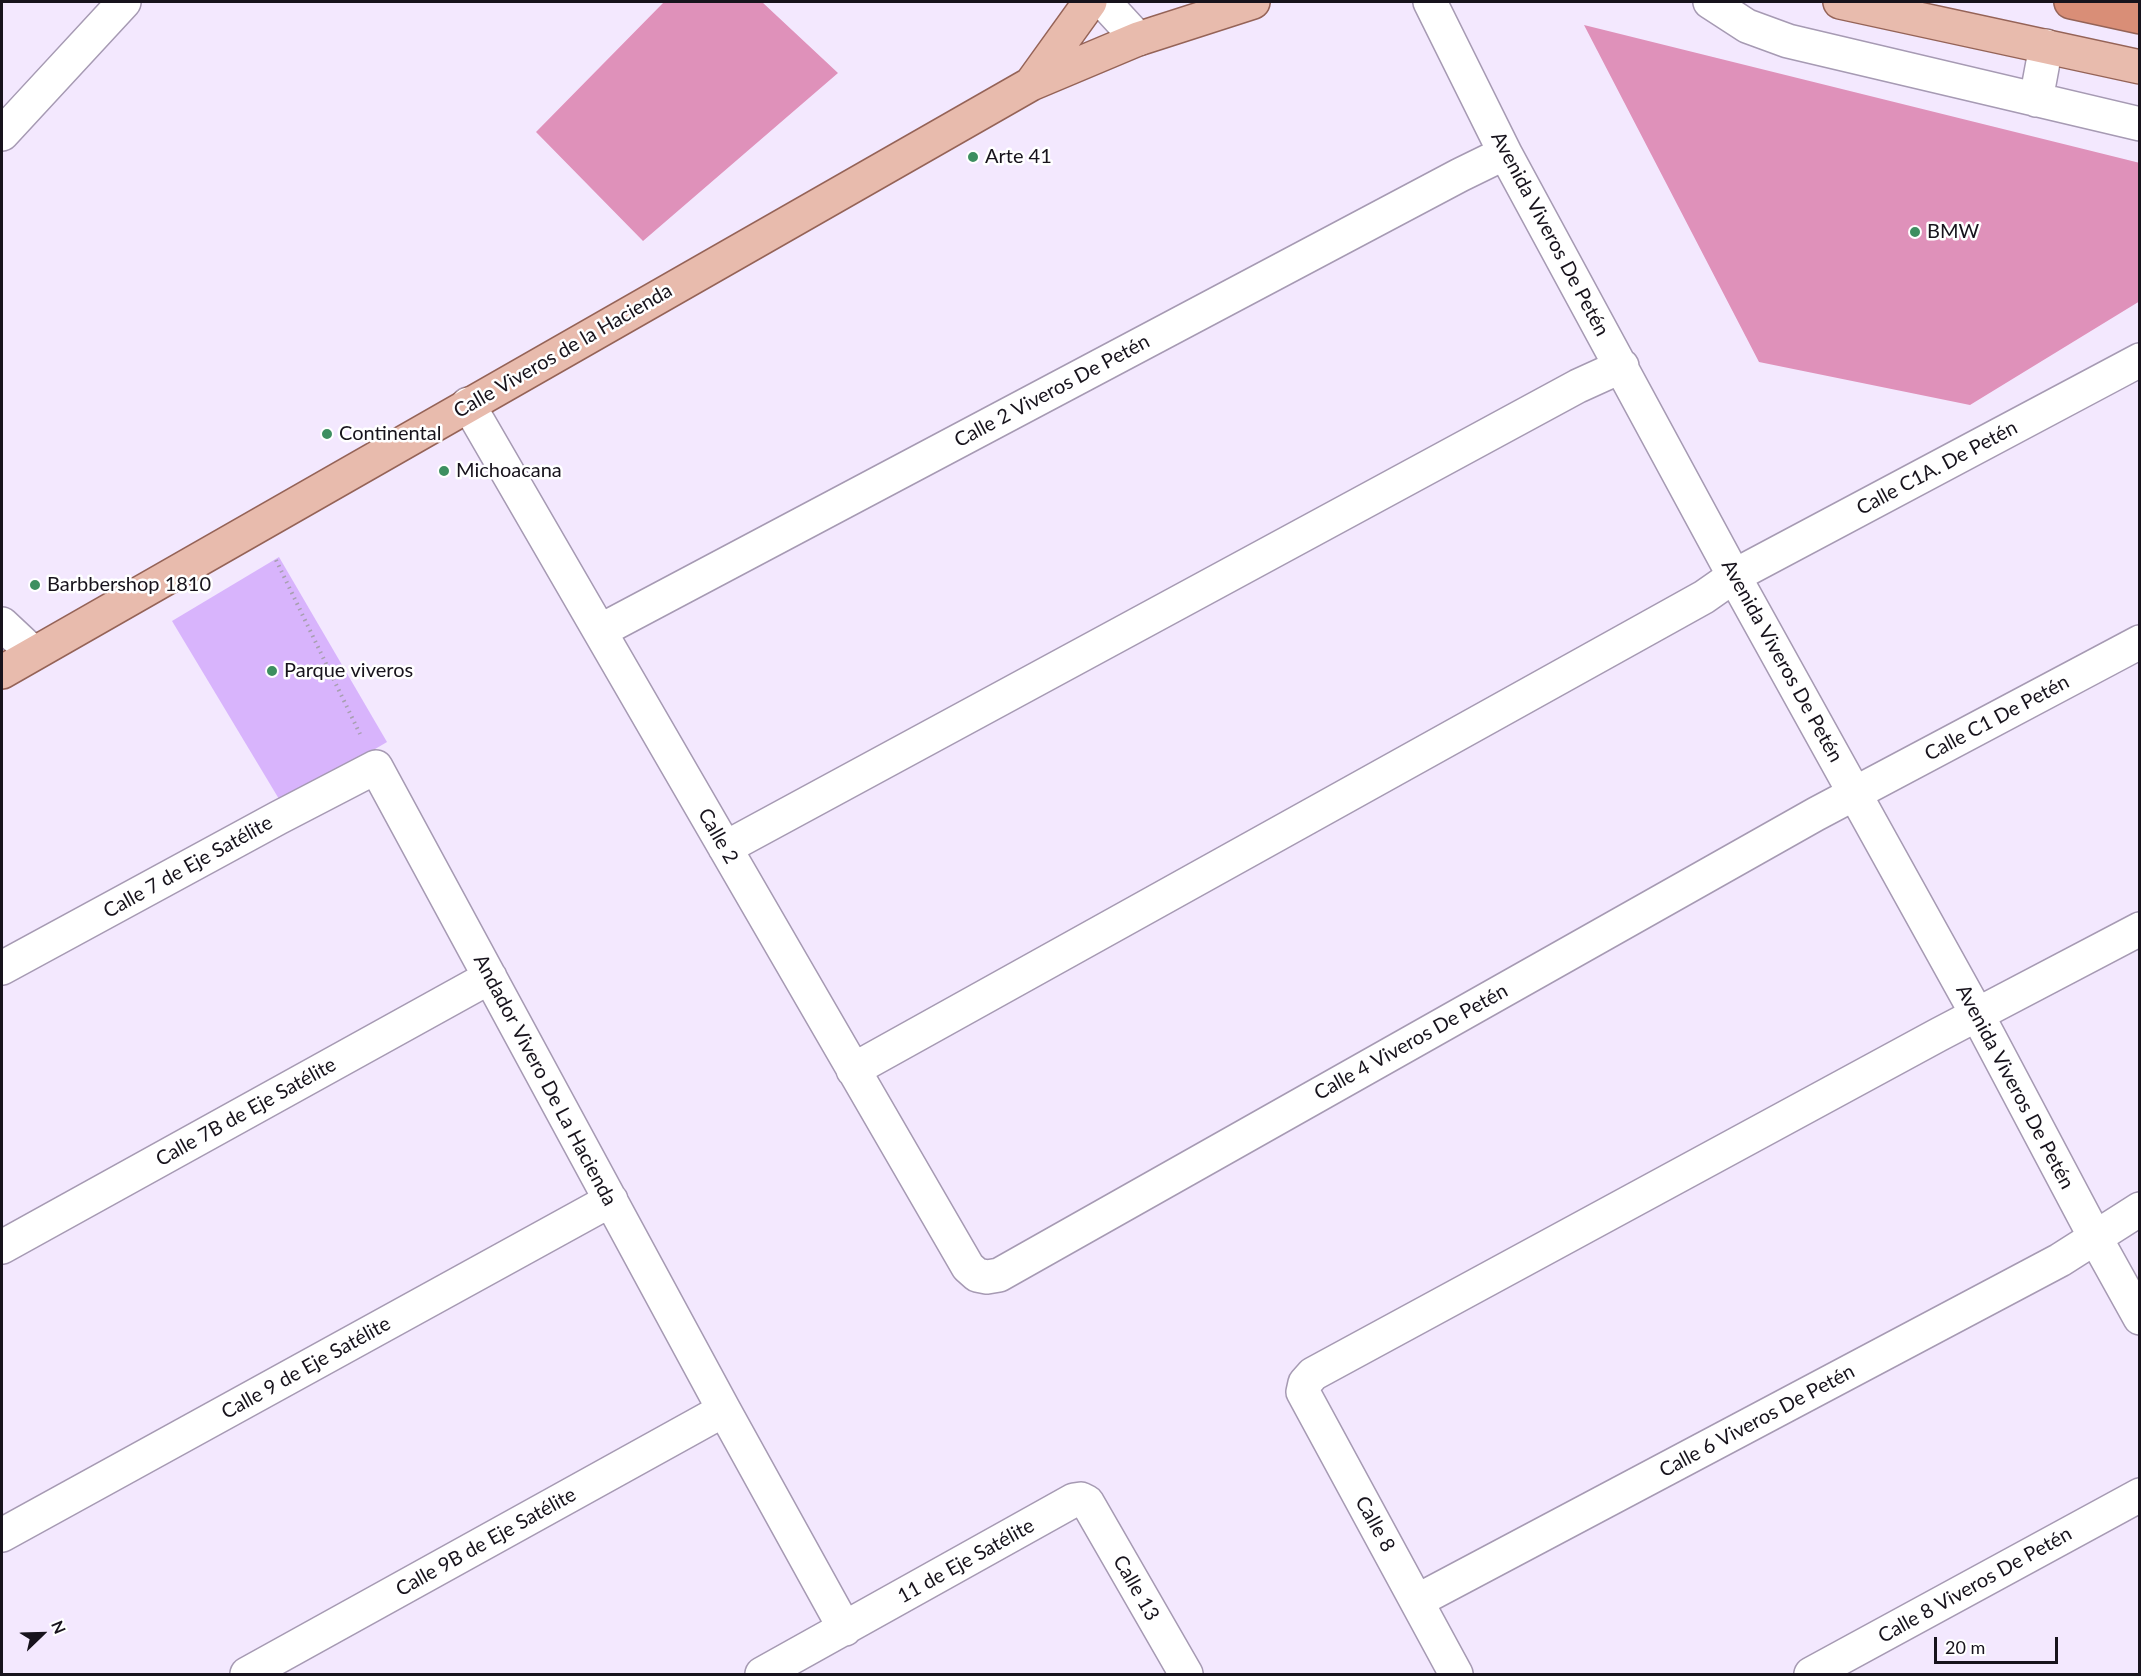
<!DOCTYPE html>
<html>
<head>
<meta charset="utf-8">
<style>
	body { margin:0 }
	#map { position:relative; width:2141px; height:1676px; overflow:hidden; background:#f3e8fe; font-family:Lato,sans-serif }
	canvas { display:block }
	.frame { position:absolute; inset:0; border:3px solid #17131c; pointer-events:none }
	.north { position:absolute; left:12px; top:1604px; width:60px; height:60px; -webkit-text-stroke:4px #fff; paint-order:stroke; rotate:67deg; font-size:16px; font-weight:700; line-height:24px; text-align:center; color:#17131c }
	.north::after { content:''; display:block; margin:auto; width:21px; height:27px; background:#17131c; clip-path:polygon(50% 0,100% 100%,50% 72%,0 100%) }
	.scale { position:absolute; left:1934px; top:1637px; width:124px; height:27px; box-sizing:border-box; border:3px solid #17131c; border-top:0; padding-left:8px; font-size:18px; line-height:21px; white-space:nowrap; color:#17131c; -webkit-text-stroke:4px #fff; paint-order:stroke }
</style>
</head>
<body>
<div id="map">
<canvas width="2141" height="1676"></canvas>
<div class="frame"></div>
<div class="north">N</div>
<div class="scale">20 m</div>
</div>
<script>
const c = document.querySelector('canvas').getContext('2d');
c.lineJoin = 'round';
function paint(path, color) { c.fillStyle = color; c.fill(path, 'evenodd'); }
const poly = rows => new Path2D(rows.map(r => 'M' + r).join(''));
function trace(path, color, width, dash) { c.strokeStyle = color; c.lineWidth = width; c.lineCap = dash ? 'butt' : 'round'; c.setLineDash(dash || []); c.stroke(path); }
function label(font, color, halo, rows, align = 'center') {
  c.font = font + ' Lato,sans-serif'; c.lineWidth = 5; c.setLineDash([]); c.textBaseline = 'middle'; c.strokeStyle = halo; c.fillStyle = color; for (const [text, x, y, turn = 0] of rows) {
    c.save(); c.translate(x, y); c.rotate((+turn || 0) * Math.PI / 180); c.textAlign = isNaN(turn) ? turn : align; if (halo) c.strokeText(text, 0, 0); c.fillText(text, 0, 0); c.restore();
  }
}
paint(poly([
	[279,557,387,742,282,804,172,621]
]), '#d8b4fc');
paint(poly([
	[664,2,762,2,838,73,643,241,536,132],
	[1584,25,2140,163,2140,301,1970,405,1759,362]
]), '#df91ba');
const minor = poly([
	[1104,2,1138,39],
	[1430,2,1505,153,1734,576,1978,1016,2095,1237,2140,1318],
	[1710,2,1747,26,1788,41,2140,124],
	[2036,100,2046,46],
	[2,134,124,2],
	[468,404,968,1267,977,1275,987,1277,999,1275,1816,814,2140,642],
	[2,624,33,653],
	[600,631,1460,175,1505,153],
	[725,848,1578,386,1622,366],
	[2,968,278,818,376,767,724,1410,845,1629],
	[853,1070,1704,597,1734,576,2140,360],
	[2,1247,490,977],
	[2,1535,611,1200],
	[1417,1601,2060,1260,2140,1209],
	[247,1674,724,1410],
	[762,1674,1074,1500,1081,1499,1087,1502,1186,1674],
	[1456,1674,1303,1392,1305,1383,1313,1374,1938,1035,2140,929],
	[1811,1674,2140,1495]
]);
const major = poly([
	[1840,2,2140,67],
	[1031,84,1090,2],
	[2,672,1031,84,1138,39,1253,2]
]);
const highway = poly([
	[2071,2,2140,17]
]);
trace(minor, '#a69ab3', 36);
trace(major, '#956357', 36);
trace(highway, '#956357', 36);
trace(poly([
	[276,560,360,734]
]), '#a79fb0', 4, [1.5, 4.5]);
trace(minor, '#fff', 33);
trace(major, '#e8bbad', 33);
trace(highway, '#d98e77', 33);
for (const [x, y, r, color] of [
	[973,157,6,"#3d8f60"],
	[1915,232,6,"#3d8f60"],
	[327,434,6,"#3d8f60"],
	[444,471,6,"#3d8f60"],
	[35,585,6,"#3d8f60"],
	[272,671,6,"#3d8f60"]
]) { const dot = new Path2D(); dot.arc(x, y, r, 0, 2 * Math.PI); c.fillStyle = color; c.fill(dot); trace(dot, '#fff', 2); }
label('20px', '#17131c', '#fff', [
	["Arte 41",985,157],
	["BMW",1927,232],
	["Continental",339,434],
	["Michoacana",456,471],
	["Barbbershop 1810",47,585],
	["Parque viveros",284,671]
], 'left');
label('20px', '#17131c', '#fff', [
	["Avenida Viveros De Petén",1550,234,62],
	["Calle Viveros de la Hacienda",563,351,-30],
	["Calle 2 Viveros De Petén",1052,391,-28],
	["Calle C1A. De Petén",1937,468,-28],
	["Avenida Viveros De Petén",1782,661,61],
	["Calle C1 De Petén",1997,718,-28],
	["Calle 2",718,836,60],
	["Calle 7 de Eje Satélite",188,867,-29],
	["Calle 4 Viveros De Petén",1411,1042,-29],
	["Andador Vivero De La Hacienda",545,1080,62],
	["Avenida Viveros De Petén",2015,1087,62],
	["Calle 7B de Eje Satélite",246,1112,-29],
	["Calle 9 de Eje Satélite",306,1368,-29],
	["Calle 6 Viveros De Petén",1757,1421,-28],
	["Calle 8",1375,1524,61],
	["Calle 9B de Eje Satélite",486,1542,-29],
	["11 de Eje Satélite",966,1561,-29],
	["Calle 8 Viveros De Petén",1975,1585,-29],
	["Calle 13",1136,1588,60]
]);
</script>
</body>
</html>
